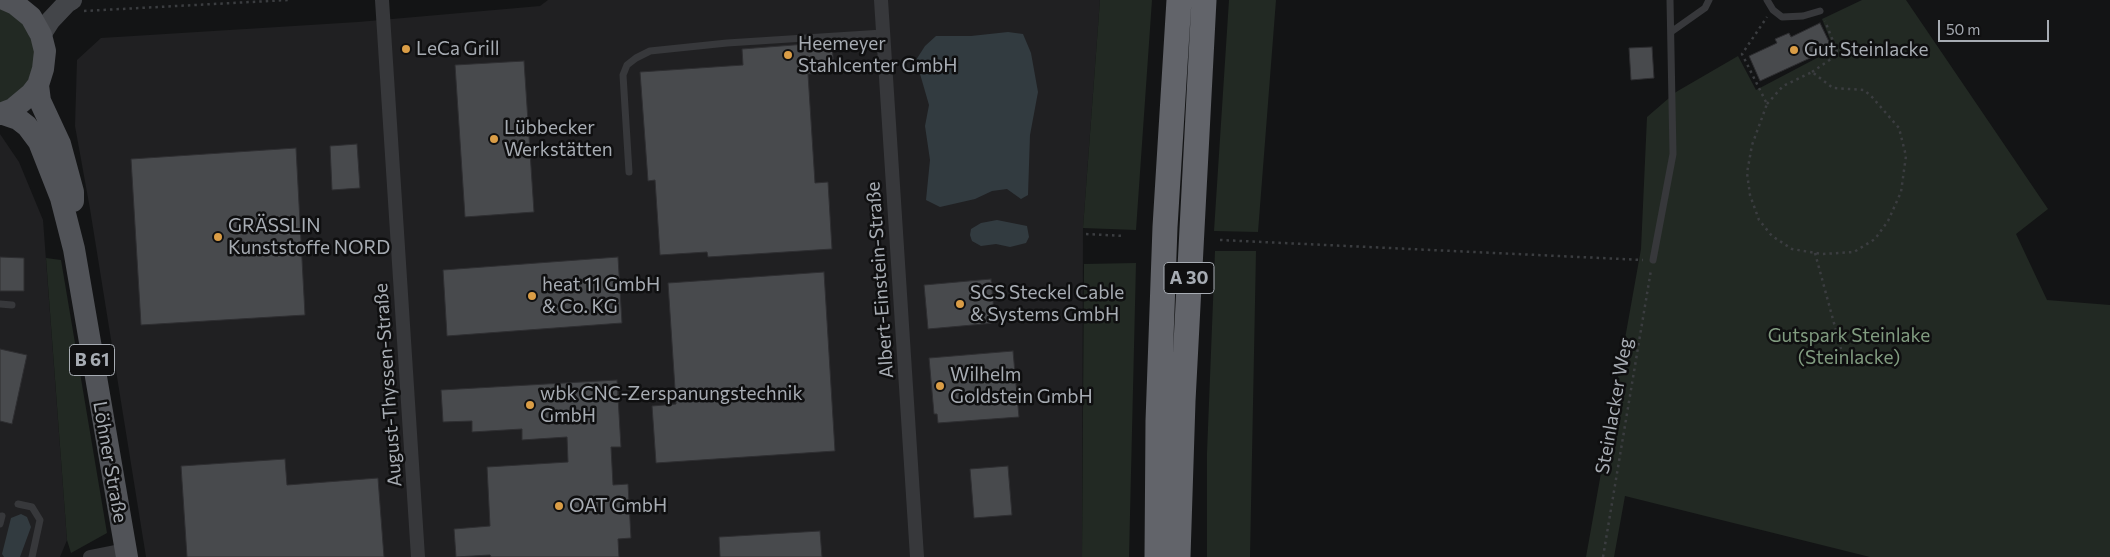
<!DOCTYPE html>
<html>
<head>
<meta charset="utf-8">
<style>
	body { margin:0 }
	#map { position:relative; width:2110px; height:557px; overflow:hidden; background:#131415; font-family:Commissioner,sans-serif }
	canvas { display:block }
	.scale { position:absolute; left:1938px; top:20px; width:111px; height:22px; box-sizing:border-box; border:2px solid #a7acb3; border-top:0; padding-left:6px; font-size:15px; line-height:18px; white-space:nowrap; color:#a7acb3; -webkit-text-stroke:4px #0f0f10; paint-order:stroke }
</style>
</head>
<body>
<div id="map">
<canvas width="2110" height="557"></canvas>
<div class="scale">50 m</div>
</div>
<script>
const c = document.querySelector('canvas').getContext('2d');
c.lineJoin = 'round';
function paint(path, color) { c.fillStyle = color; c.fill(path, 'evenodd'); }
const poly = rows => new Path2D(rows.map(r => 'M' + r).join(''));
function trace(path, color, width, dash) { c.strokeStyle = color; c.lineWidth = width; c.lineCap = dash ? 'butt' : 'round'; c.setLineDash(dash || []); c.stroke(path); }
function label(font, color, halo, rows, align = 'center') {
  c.font = font + ' Commissioner,sans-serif'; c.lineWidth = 5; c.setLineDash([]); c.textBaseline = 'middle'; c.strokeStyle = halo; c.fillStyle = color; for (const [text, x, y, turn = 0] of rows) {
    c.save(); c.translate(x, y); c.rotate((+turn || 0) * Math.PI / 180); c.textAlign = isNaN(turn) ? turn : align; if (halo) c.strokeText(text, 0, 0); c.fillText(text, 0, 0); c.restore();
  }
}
paint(poly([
	[548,0,1100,0,1083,228,1082,557,146,557,90,209,75,126,77,60,101,38,358,22,540,6],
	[0,134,19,162,43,220,67,540,60,557,0,557]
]), '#202022');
paint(poly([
	[1100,0,1152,0,1136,230,1083,228],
	[1229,0,1276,0,1258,232,1214,231],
	[1862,0,1906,0,2048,209,2016,234,2047,300,2110,305,2110,557,1870,557,1625,496,1614,557,1586,557,1641,249,1647,117,1676,92,1738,56,1756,90,1834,49,1822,19],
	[0,6,25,23,37,56,25,89,0,104],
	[1215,251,1256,251,1250,557,1207,557,1207,453],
	[46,258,61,260,107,533,71,553,67,540],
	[1136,263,1129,557,1082,557,1084,264]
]), '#222923');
paint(poly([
	[1008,32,1023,34,1031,53,1038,92,1030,135,1028,195,1021,199,1007,189,992,191,975,199,940,207,926,200,930,160,925,126,929,105,916,60,925,46,936,36,971,36],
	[997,220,1027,226,1029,237,1026,243,1010,247,996,244,981,246,972,241,970,235,971,229,981,223],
	[21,514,27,517,31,527,20,557,4,557,2,554,11,518]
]), '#323b40');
const building = poly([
	[1820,23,1832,48,1760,81,1749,56,1777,43,1775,39,1789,33,1791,37,1820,23],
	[832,42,834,72,808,74,815,183,828,182,832,249,708,257,707,252,660,255,655,180,648,181,640,72,743,65,742,49,832,42],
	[1652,47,1654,78,1631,80,1629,48,1652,47],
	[524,61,534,212,465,217,455,65,524,61],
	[357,144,360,188,332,190,330,146,357,144],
	[296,148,305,315,141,325,131,159,296,148],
	[0,257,24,258,24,291,0,291,0,257],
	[618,257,622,323,447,336,443,270,618,257],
	[824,272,835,451,656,463,652,406,676,404,668,283,824,272],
	[991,279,995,323,928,329,924,285,991,279],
	[0,349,27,355,12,424,0,421,0,349],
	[1013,351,1019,417,938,423,937,414,934,414,929,358,1013,351],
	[617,380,621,447,611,447,613,485,628,484,631,538,618,539,619,557,491,557,490,555,456,557,454,529,490,526,487,467,568,462,567,437,522,440,522,429,472,432,472,421,443,422,441,390,617,380],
	[285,459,287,485,378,478,384,557,187,557,181,466,285,459],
	[1008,466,1012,515,974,518,970,469,1008,466],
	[820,531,822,557,720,557,719,537,820,531]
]);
paint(building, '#484a4d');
trace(building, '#2e2e31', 1);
trace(poly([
	[84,11,288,0],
	[1812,72,1831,59,1837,51,1825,21],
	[1767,104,1783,86,1812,72,1833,88,1864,90,1872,97,1899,128,1906,156,1901,192,1888,221,1875,239,1854,252,1822,254,1792,249,1772,236,1759,220,1750,195,1747,173,1752,145,1767,104,1742,54,1767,17],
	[1086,234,1124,236],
	[1220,240,1643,260],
	[1815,253,1841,349],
	[1603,557,1651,270]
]), '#3b3d40', 2.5, [2.5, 4]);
trace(poly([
	[1767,0,1773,10,1782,17,1803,16,1820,11],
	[1671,32,1705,8,1709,0],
	[629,172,623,75,627,65,636,58,650,51,727,43,883,33],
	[1653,260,1673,154,1670,0],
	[0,304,12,305],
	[18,504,32,507,40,520,32,557],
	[0,524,2,516]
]), '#37383b', 7);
trace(poly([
	[382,0,418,557],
	[881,0,917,557],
	[90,557,125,550]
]), '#37383b', 14);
trace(poly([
	[41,35,50,21,67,3,72,0]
]), '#434549', 20);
trace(poly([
	[38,85,40,101,60,144,73,192,73,201],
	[0,114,13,109,31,94,38,85,43,69,45,51,41,35,31,17,15,4,6,0],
	[3,114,18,119,27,126,39,142,61,198,74,249,127,557]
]), '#515358', 22);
trace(poly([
	[1157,557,1158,421,1165,227,1179,0],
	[1178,557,1183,401,1204,0]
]), '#62646a', 25);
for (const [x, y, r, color] of [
	[406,49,5,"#da9d46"],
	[1794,50,5,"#da9d46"],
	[788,55,5,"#da9d46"],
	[494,139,5,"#da9d46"],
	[218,237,5,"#da9d46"],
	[532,296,5,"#da9d46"],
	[960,304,5,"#da9d46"],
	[940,386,5,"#da9d46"],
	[530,405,5,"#da9d46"],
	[559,506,5,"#da9d46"]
]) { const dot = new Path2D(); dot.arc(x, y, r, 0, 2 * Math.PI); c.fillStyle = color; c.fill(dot); trace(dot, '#0f0f10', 2); }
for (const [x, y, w] of [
	[1189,278,50],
	[92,360,45]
]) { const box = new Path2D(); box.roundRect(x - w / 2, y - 15.5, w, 31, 4); c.fillStyle = '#0f0f10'; c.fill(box); trace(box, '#a7acb3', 1); }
label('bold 18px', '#a7acb3', null, [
	["A 30",1189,278],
	["B 61",92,360]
]);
label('19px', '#a7acb3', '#0f0f10', [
	["Heemeyer",798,44],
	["Stahlcenter GmbH",798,66],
	["LeCa Grill",416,49],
	["Gut Steinlacke",1804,50],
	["Lübbecker",504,128],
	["Werkstätten",504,150],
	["GRÄSSLIN",228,226],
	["Kunststoffe NORD",228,248],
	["heat 11 GmbH",542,285],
	["& Co. KG",542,307],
	["SCS Steckel Cable",970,293],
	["& Systems GmbH",970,315],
	["Wilhelm",950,375],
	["Goldstein GmbH",950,397],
	["wbk CNC-Zerspanungstechnik",540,394],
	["GmbH",540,416],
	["OAT GmbH",569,506]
], 'left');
label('19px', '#a7acb3', '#0f0f10', [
	["Albert-Einstein-Straße",880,280,-94],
	["August-Thyssen-Straße",388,385,-94],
	["Steinlacker Weg",1614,406,-80],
	["Löhner Straße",110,462,80]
]);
label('19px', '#819c80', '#0f0f10', [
	["Gutspark Steinlake",1849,336],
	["(Steinlacke)",1849,358]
]);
</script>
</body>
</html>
